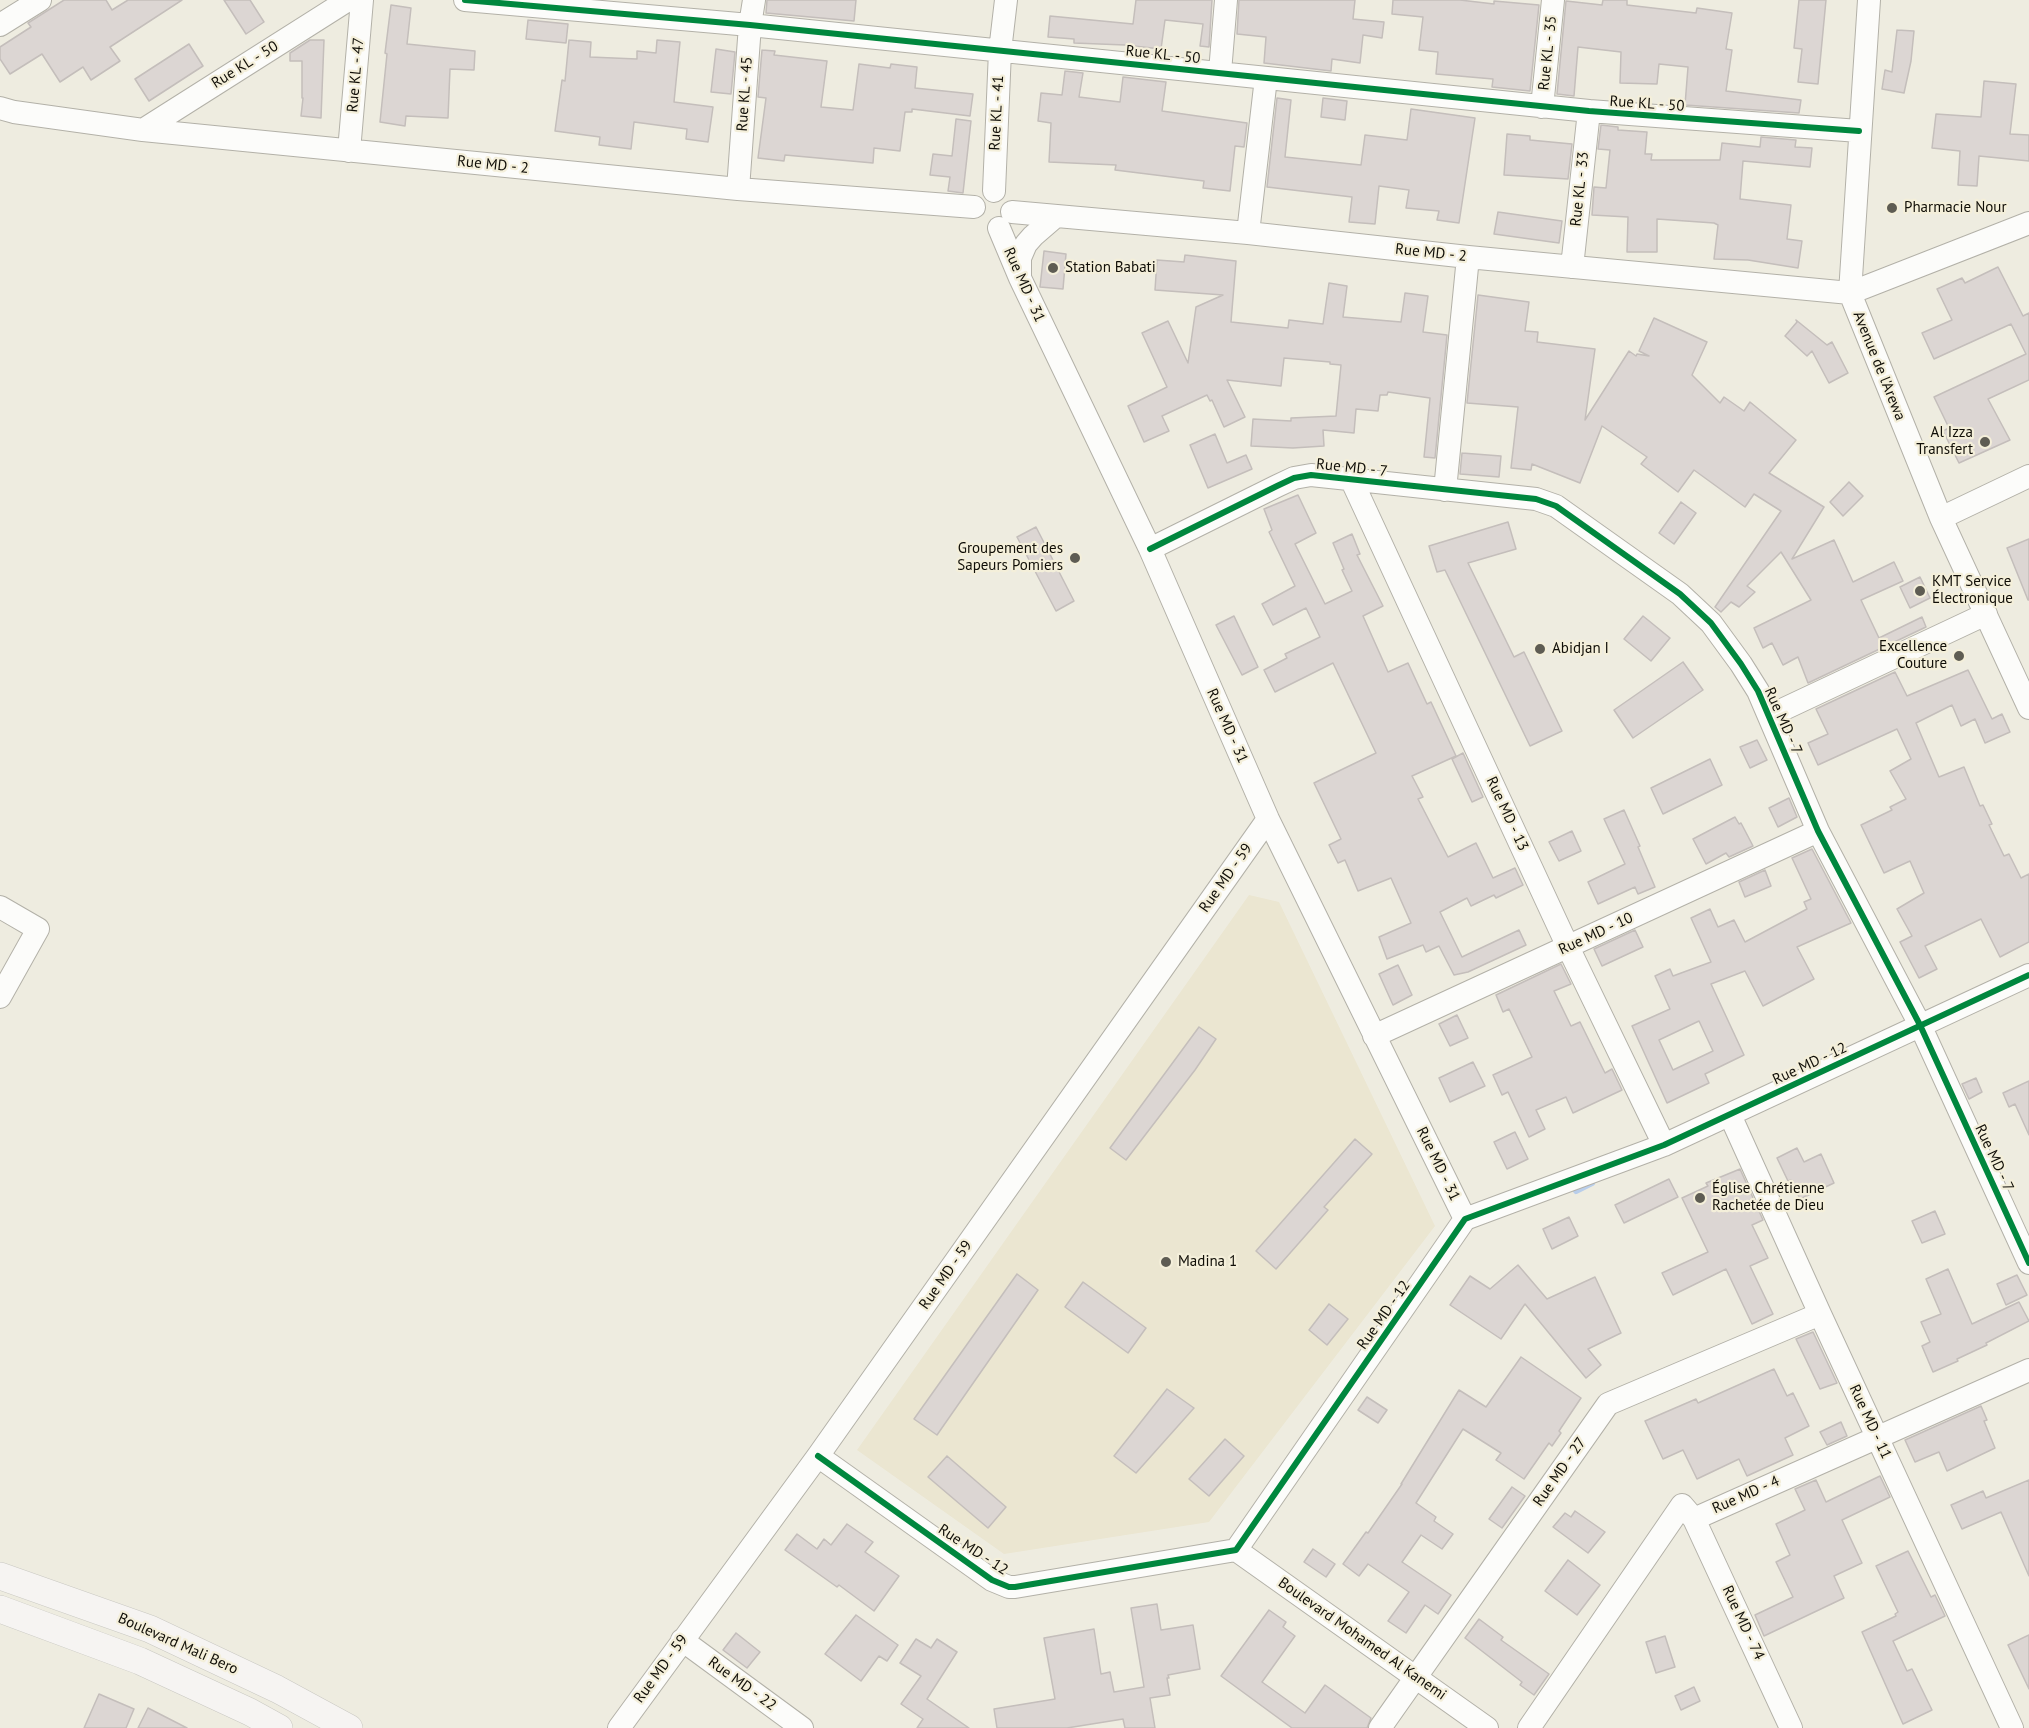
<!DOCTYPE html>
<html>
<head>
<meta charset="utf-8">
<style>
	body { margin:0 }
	canvas { display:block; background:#eeece0 }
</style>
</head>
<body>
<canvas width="2029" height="1728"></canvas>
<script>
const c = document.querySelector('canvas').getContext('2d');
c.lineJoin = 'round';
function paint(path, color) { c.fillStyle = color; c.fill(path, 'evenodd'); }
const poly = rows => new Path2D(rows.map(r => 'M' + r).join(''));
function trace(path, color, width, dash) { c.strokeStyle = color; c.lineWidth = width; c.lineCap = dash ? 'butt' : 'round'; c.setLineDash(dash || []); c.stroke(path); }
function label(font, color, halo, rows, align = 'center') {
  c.font = font + ' "PT Sans",sans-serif'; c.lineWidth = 4.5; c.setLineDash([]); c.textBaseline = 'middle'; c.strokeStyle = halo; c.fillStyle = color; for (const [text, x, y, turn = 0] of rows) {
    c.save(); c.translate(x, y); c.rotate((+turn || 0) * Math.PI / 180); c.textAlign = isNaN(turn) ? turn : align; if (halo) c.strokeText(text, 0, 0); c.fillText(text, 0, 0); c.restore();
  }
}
paint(poly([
	[1249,895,1279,902,1435,1226,1209,1522,1004,1554,857,1450]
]), '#ebe6d1');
trace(poly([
	[1576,1191,1592,1183]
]), '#b9ceeb', 6);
const building = poly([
	[64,0,106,0,112,10,128,0,182,0,110,47,120,61,91,80,83,67,60,82,42,54,10,74,0,59,0,47,31,27,28,23,64,0],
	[224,0,250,0,264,22,246,34,224,0],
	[767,0,856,0,854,21,766,13,767,0],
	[1136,0,1212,0,1209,47,1200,46,1203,24,1165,20,1161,49,1125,45,1074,43,1074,39,1048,37,1050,16,1133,24,1136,0],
	[1239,0,1355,0,1353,19,1384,22,1382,38,1363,35,1360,63,1332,59,1331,71,1264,63,1266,37,1237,34,1239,0],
	[1393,0,1460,0,1494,4,1494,1,1539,5,1530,91,1492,87,1493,79,1436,74,1438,52,1419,50,1423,17,1392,14,1393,0],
	[1603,0,1627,0,1627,5,1696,13,1697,8,1732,13,1726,49,1732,50,1726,91,1801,100,1799,113,1685,105,1688,67,1659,64,1657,84,1620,83,1621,52,1578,47,1574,96,1557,94,1566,1,1602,5,1603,0],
	[1799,0,1826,0,1818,84,1798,82,1802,49,1794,48,1799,0],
	[391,5,411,8,407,44,475,51,474,70,450,69,448,118,406,116,405,126,380,122,387,54,385,53,391,5],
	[528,20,568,24,566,43,526,39,528,20],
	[1897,30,1914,31,1911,61,1904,93,1882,89,1885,70,1892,72,1897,30],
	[310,40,324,40,321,118,301,116,303,98,302,98,302,61,290,61,290,53,310,40],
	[569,40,591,42,590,57,637,59,637,51,656,53,657,40,680,42,674,102,713,107,708,142,686,139,687,129,634,122,631,149,599,145,600,137,555,131,562,80,565,81,569,40],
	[189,44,203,66,149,101,135,79,189,44],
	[716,49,735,52,731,94,711,92,716,49],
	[762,50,775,51,774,55,827,61,821,107,853,110,859,64,890,68,891,64,917,67,915,88,973,94,970,116,912,109,912,112,905,112,900,151,874,148,873,163,785,155,784,161,758,158,766,98,758,97,762,50],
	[1065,71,1083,73,1079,97,1120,102,1123,77,1166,82,1162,111,1247,123,1244,147,1235,146,1230,191,1203,188,1204,181,1115,170,1116,165,1049,162,1051,123,1038,121,1041,93,1062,95,1065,71],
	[1984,81,2016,84,2010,134,2029,135,2029,161,1979,156,1977,186,1958,185,1960,151,1932,148,1936,114,1981,117,1984,81],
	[1277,98,1291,100,1285,157,1361,165,1365,135,1407,140,1411,109,1475,118,1459,223,1437,220,1439,211,1406,208,1409,190,1379,186,1375,224,1349,222,1352,197,1267,187,1277,98],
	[1323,98,1347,101,1345,120,1321,117,1323,98],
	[956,119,971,121,963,193,948,191,950,177,930,175,933,154,952,156,956,119],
	[1601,125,1618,127,1618,130,1647,132,1645,154,1652,154,1651,160,1720,160,1722,143,1760,147,1761,137,1796,140,1795,147,1812,148,1810,167,1743,161,1740,199,1791,205,1787,239,1802,241,1798,268,1748,260,1714,259,1718,225,1714,223,1657,219,1657,252,1627,252,1628,217,1592,215,1594,187,1606,188,1610,150,1598,149,1601,125],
	[1507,134,1530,136,1530,140,1572,144,1568,179,1504,175,1507,134],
	[1498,212,1562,221,1559,243,1494,234,1498,212],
	[1044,251,1066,254,1063,289,1040,287,1044,251],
	[1185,255,1236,261,1231,322,1288,328,1289,320,1323,324,1329,283,1347,286,1343,317,1401,322,1405,293,1428,296,1423,332,1447,335,1435,458,1424,457,1430,398,1388,392,1387,395,1380,395,1378,411,1356,409,1354,433,1323,430,1324,446,1293,448,1251,446,1253,419,1291,421,1291,418,1336,416,1341,365,1330,364,1330,362,1284,358,1281,386,1227,380,1245,417,1224,427,1212,400,1210,401,1207,395,1162,416,1169,431,1144,442,1128,406,1167,387,1142,333,1168,321,1188,363,1196,307,1223,295,1155,290,1157,260,1184,262,1185,255],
	[1998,267,2023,316,2029,313,2029,380,1988,399,2010,440,1959,463,1943,431,1949,428,1934,397,2026,354,2011,324,1934,359,1922,333,1952,320,1937,289,1962,278,1965,283,1998,267],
	[1478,295,1529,302,1525,331,1538,332,1537,342,1595,349,1585,420,1629,351,1636,356,1637,354,1649,356,1639,351,1654,318,1707,342,1692,375,1720,403,1724,397,1744,411,1750,402,1796,440,1769,473,1824,507,1792,559,1834,540,1853,582,1894,562,1903,581,1861,600,1879,638,1922,617,1926,627,1808,683,1798,657,1783,665,1772,643,1763,648,1754,628,1811,600,1781,552,1747,586,1755,592,1739,607,1731,602,1721,612,1715,607,1781,511,1754,494,1745,507,1694,470,1678,492,1641,464,1647,457,1602,426,1580,483,1532,464,1531,470,1511,468,1518,407,1467,403,1478,295],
	[1796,320,1827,345,1832,342,1848,373,1829,383,1812,351,1807,356,1785,336,1797,322,1796,320],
	[1215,434,1227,463,1246,455,1252,469,1208,488,1190,445,1215,434],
	[1462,453,1501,456,1499,477,1460,474,1462,453],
	[1849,482,1863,496,1843,516,1830,502,1849,482],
	[1298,495,1316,533,1295,544,1325,604,1352,591,1342,570,1344,569,1333,543,1352,534,1360,554,1357,555,1383,606,1363,616,1388,672,1408,663,1427,704,1431,702,1456,756,1412,776,1423,797,1418,799,1448,857,1476,843,1493,878,1515,868,1523,885,1496,898,1494,895,1471,906,1467,898,1440,912,1462,957,1519,930,1526,945,1468,972,1454,975,1439,946,1426,952,1423,945,1387,959,1379,937,1411,923,1391,878,1358,891,1345,860,1338,863,1329,845,1341,839,1314,783,1376,753,1333,663,1275,692,1264,670,1287,658,1285,654,1320,637,1306,608,1273,625,1262,604,1295,586,1269,532,1272,530,1264,509,1298,495],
	[1681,502,1696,513,1674,544,1659,533,1681,502],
	[1508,522,1516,549,1468,563,1514,657,1524,652,1562,731,1530,746,1445,570,1437,572,1429,546,1508,522],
	[1036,527,1074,601,1056,611,1017,537,1036,527],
	[2029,539,2029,600,2028,600,2007,548,2029,539],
	[1920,577,1930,598,1910,608,1900,587,1920,577],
	[1234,616,1258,667,1242,675,1216,625,1234,616],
	[1643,616,1670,638,1651,661,1624,639,1643,616],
	[1683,662,1703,690,1633,738,1614,710,1683,662],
	[1968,670,1992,719,2002,714,2010,732,1985,743,1975,719,1961,726,1952,705,1916,723,1939,777,1964,767,1980,806,1983,805,1992,824,1989,825,2004,856,2009,854,2021,878,2029,874,2029,942,2000,957,1981,919,1925,946,1937,969,1919,978,1900,942,1912,936,1897,909,1924,893,1910,861,1884,873,1861,825,1892,810,1890,807,1906,799,1890,771,1911,759,1897,729,1818,765,1808,743,1828,734,1816,709,1895,672,1907,696,1968,670],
	[1757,740,1767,760,1750,768,1740,747,1757,740],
	[1463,753,1483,797,1472,802,1452,759,1463,753],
	[1710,759,1722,785,1663,814,1651,788,1710,759],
	[1789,798,1797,817,1778,827,1769,808,1789,798],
	[1624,810,1640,846,1638,847,1655,887,1638,894,1635,887,1598,904,1588,882,1625,864,1604,819,1624,810],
	[1735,817,1739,824,1741,823,1753,846,1729,857,1726,853,1706,864,1693,839,1735,817],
	[1572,831,1581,851,1559,861,1549,842,1572,831],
	[1812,849,1851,923,1797,947,1814,979,1763,1006,1745,971,1711,984,1744,1055,1705,1074,1709,1083,1667,1103,1632,1026,1670,1009,1655,976,1670,969,1673,976,1711,962,1691,918,1710,909,1718,927,1734,920,1745,942,1807,909,1804,902,1811,899,1792,858,1812,849],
	[1699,1021,1713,1051,1673,1070,1659,1040,1699,1021],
	[1765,870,1771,886,1745,897,1739,882,1765,870],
	[1635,930,1643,947,1602,966,1594,949,1635,930],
	[1561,964,1571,984,1554,991,1571,1026,1580,1022,1605,1073,1612,1069,1622,1090,1573,1113,1566,1097,1536,1110,1545,1129,1529,1137,1508,1092,1502,1095,1493,1075,1532,1057,1509,1009,1503,1012,1496,995,1561,964],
	[1398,965,1412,995,1393,1005,1379,974,1398,965],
	[1457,1015,1468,1038,1450,1046,1439,1024,1457,1015],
	[1199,1027,1216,1039,1195,1070,1126,1160,1110,1148,1199,1027],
	[1473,1062,1485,1086,1450,1102,1439,1078,1473,1062],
	[1976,1078,1982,1092,1969,1099,1962,1084,1976,1078],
	[2029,1081,2029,1135,2015,1104,2009,1107,2003,1093,2029,1081],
	[1515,1132,1528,1159,1507,1169,1494,1142,1515,1132],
	[1355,1139,1372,1154,1324,1207,1328,1210,1276,1269,1256,1251,1355,1139],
	[1797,1148,1804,1162,1821,1154,1834,1183,1800,1199,1791,1180,1788,1181,1777,1158,1797,1148],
	[1740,1169,1763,1220,1752,1225,1768,1258,1750,1266,1773,1314,1752,1324,1726,1269,1673,1295,1662,1273,1708,1252,1682,1198,1708,1186,1706,1183,1740,1169],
	[1669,1179,1678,1197,1624,1223,1615,1205,1669,1179],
	[1935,1211,1945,1234,1922,1243,1912,1221,1935,1211],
	[1569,1217,1578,1236,1552,1249,1543,1229,1569,1217],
	[1518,1265,1547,1299,1595,1277,1621,1333,1588,1349,1601,1365,1586,1378,1525,1304,1501,1339,1450,1305,1470,1276,1490,1289,1518,1265],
	[1948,1269,1972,1324,2019,1302,2029,1321,1986,1343,1987,1345,1957,1359,1958,1361,1933,1372,1922,1346,1930,1342,1921,1322,1941,1314,1926,1279,1948,1269],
	[1017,1274,1038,1290,937,1435,914,1419,1017,1274],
	[2017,1275,2027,1295,2006,1305,1997,1284,2017,1275],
	[1083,1282,1146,1328,1128,1353,1065,1307,1083,1282],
	[1329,1304,1348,1319,1327,1345,1309,1330,1329,1304],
	[1813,1332,1837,1383,1820,1389,1796,1339,1813,1332],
	[1521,1357,1581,1398,1559,1431,1561,1433,1552,1446,1549,1443,1524,1479,1496,1460,1501,1453,1463,1429,1416,1503,1436,1517,1434,1521,1453,1534,1442,1549,1421,1535,1402,1562,1451,1595,1438,1614,1425,1605,1406,1633,1388,1621,1409,1592,1368,1564,1359,1576,1343,1564,1366,1532,1368,1533,1402,1484,1401,1484,1459,1390,1486,1407,1521,1357],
	[1774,1369,1787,1396,1793,1393,1809,1426,1785,1438,1793,1455,1747,1476,1739,1459,1697,1479,1683,1450,1663,1459,1645,1421,1696,1399,1698,1403,1774,1369],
	[1167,1389,1194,1408,1136,1473,1114,1456,1167,1389],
	[1367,1397,1387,1410,1378,1423,1358,1410,1367,1397],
	[1981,1406,1987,1420,1984,1421,1995,1448,1947,1471,1939,1452,1915,1462,1905,1440,1981,1406],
	[1841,1422,1847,1436,1827,1445,1820,1432,1841,1422],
	[1225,1439,1244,1456,1209,1496,1189,1479,1225,1439],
	[947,1456,1006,1507,988,1528,928,1477,947,1456],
	[1880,1476,1890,1497,1842,1520,1862,1563,1834,1576,1844,1598,1764,1636,1755,1615,1793,1597,1776,1562,1790,1555,1776,1524,1805,1510,1795,1489,1816,1480,1826,1502,1880,1476],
	[2029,1480,2029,1576,2001,1512,1962,1529,1951,1505,1983,1491,1986,1498,2029,1480],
	[1512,1487,1525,1496,1502,1528,1489,1519,1512,1487],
	[1575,1511,1605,1532,1588,1553,1553,1527,1565,1513,1571,1517,1575,1511],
	[847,1524,873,1542,865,1552,899,1576,874,1611,839,1585,837,1587,785,1550,797,1534,817,1549,824,1539,831,1545,847,1524],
	[1313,1549,1335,1564,1326,1577,1304,1562,1313,1549],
	[1908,1551,1931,1597,1935,1595,1945,1616,1893,1641,1907,1671,1912,1669,1932,1710,1903,1724,1862,1632,1896,1616,1895,1614,1898,1612,1876,1566,1908,1551],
	[1568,1560,1600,1585,1577,1615,1545,1591,1568,1560],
	[1157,1604,1161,1630,1193,1625,1200,1669,1168,1675,1169,1678,1167,1678,1170,1695,1150,1698,1155,1728,1125,1728,1123,1719,1067,1728,997,1728,994,1709,1055,1699,1044,1638,1094,1629,1101,1674,1110,1672,1114,1692,1144,1687,1131,1608,1157,1604],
	[1269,1610,1286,1622,1283,1627,1295,1636,1262,1682,1305,1713,1325,1685,1371,1718,1367,1728,1292,1728,1221,1676,1269,1610],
	[856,1615,898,1645,887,1661,879,1656,861,1681,825,1654,856,1615],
	[1479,1619,1503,1637,1501,1640,1549,1674,1534,1695,1520,1685,1522,1682,1465,1638,1479,1619],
	[736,1633,760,1652,747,1668,723,1650,736,1633],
	[2029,1635,2029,1689,2008,1645,2029,1635],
	[1665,1636,1675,1667,1656,1673,1646,1642,1665,1636],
	[916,1639,931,1648,937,1639,957,1652,927,1699,969,1728,917,1728,923,1719,901,1704,921,1676,900,1663,916,1639],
	[1694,1687,1700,1701,1681,1710,1675,1696,1694,1687],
	[99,1694,134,1709,126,1728,84,1728,99,1694],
	[148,1708,187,1728,138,1728,148,1708]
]);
paint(building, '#dcd6d3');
trace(building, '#c4bebb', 1.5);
const minor = poly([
	[465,0,750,25,1589,111,1859,131],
	[1869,0,1850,293,1941,518,2029,708],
	[0,25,40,0],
	[1220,72,1226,0],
	[1542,107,1553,0],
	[0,108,14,112,143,130,738,189,974,207],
	[143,130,348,0],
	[349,151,362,0],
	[738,189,750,25,754,0],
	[994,191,1000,51,1006,0],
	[1012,212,1248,233,1468,257,1850,293,2029,223],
	[999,228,1020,278,1150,549,1268,819,1465,1219],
	[1248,233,1266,78],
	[1572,267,1589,111],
	[1020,276,1020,258,1026,244,1033,236,1055,217],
	[1352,481,1568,947,1664,1145],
	[1445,490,1468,257],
	[1941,518,2029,476],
	[1150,549,1277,486,1294,478,1311,475,1536,499,1556,506,1680,594,1711,623,1741,664,1758,691,1818,831,1920,1025,2029,1263],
	[1769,716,1986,614],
	[0,907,38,929,0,997],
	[1374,1036,1818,831],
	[1730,1115,1820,1314,2012,1728],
	[818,1456,992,1580,1009,1587,1015,1587,1236,1550,1465,1219,1664,1145,2029,975],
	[1694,1519,2029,1370],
	[1236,1550,1487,1728],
	[682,1640,802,1728],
	[619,1728,818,1456,1268,819],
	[1380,1728,1608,1404,1820,1314],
	[1529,1728,1682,1505,1694,1519,1791,1728]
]);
const major = poly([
	[0,1576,150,1629,277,1689,349,1728],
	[0,1609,140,1661,250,1712,279,1728]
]);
trace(minor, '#b3b1a8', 24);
trace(major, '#c9c8c2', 28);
trace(minor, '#fcfcfa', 22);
trace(major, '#f6f4f2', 27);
trace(poly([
	[465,0,750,25,1589,111,1859,131],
	[1150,549,1277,486,1294,478,1311,475,1536,499,1556,506,1680,594,1711,623,1741,664,1758,691,1818,831,1920,1025,2029,1263],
	[818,1456,992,1580,1009,1587,1015,1587,1236,1550,1465,1219,1664,1145,2029,975]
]), '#00873e', 6);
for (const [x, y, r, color] of [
	[1892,208,6,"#5e5c53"],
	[1053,268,6,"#5e5c53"],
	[1985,442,6,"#5e5c53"],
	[1075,558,6,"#5e5c53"],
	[1920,591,6,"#5e5c53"],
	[1540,649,6,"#5e5c53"],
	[1959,656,6,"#5e5c53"],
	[1700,1198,6,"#5e5c53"],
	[1166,1262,6,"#5e5c53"]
]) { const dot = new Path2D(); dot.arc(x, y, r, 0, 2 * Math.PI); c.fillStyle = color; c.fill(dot); trace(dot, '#f4efda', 2); }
label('15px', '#100e07', '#f4efda', [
	["Rue KL - 35",1548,53,-84],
	["Rue KL - 50",1163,55,6],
	["Rue KL - 50",245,65,-32],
	["Rue KL - 47",356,75,-85],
	["Rue KL - 45",745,94,-86],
	["Rue KL - 50",1647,104,4],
	["Rue KL - 41",997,113,-87],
	["Rue MD - 2",493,165,6],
	["Rue KL - 33",1580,189,-84],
	["Rue MD - 2",1431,253,6],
	["Rue MD - 31",1024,285,66],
	["Avenue de l'Arewa",1879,366,68],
	["Rue MD - 7",1352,468,6],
	["Rue MD - 7",1783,721,66],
	["Rue MD - 31",1227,726,66],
	["Rue MD - 13",1507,814,65],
	["Rue MD - 59",1226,878,-55],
	["Rue MD - 10",1596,934,-25],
	["Rue MD - 12",1810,1064,-25],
	["Rue MD - 7",1994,1158,65],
	["Rue MD - 31",1438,1164,64],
	["Rue MD - 59",946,1275,-55],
	["Rue MD - 12",1384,1315,-55],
	["Rue MD - 11",1870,1422,65],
	["Rue MD - 27",1560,1472,-55],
	["Rue MD - 4",1746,1495,-24],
	["Rue MD - 12",973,1550,33],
	["Rue MD - 74",1743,1623,65],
	["Boulevard Mohamed Al Kanemi",1362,1639,35],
	["Boulevard Mali Bero",178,1644,24],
	["Rue MD - 59",661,1669,-54],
	["Rue MD - 22",742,1684,36]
]);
label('15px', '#100e07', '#f4efda', [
	["Pharmacie Nour",1904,208],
	["Station Babati",1065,268],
	["Al Izza",1973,433,"right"],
	["Transfert",1973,450,"right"],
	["Groupement des",1063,549,"right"],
	["Sapeurs Pomiers",1063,566,"right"],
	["KMT Service",1932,582],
	["Électronique",1932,599],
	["Excellence",1947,647,"right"],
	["Couture",1947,664,"right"],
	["Abidjan I",1552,649],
	["Église Chrétienne",1712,1189],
	["Rachetée de Dieu",1712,1206],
	["Madina 1",1178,1262]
], 'left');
</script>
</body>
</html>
